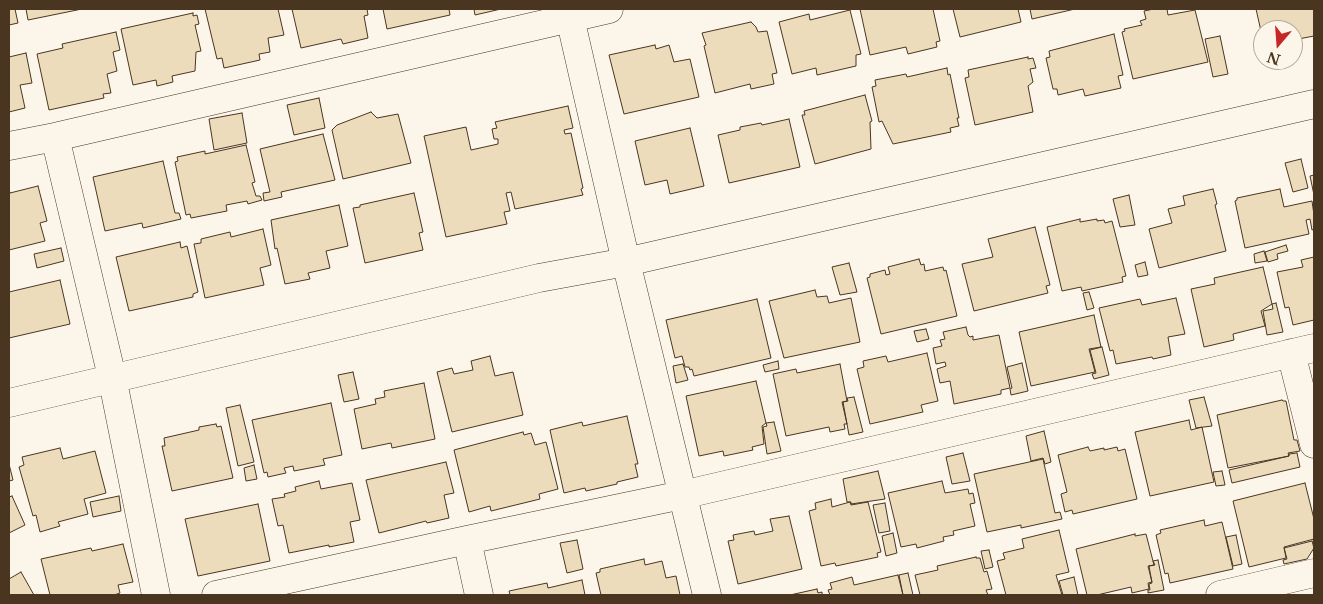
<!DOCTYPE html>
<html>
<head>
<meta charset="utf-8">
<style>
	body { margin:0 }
	#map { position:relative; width:1323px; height:604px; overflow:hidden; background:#fbf6e9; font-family:"Libre Baskerville",serif }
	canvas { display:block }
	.frame { position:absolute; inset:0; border:10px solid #4a3520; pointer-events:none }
	.north { position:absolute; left:1253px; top:20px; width:50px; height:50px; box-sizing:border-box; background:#fbf6e9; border:1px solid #b4a999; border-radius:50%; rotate:198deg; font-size:14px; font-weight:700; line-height:20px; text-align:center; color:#4a3520 }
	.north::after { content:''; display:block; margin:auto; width:18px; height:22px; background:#c62828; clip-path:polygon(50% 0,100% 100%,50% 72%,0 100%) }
</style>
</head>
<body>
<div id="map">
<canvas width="1323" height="604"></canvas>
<div class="frame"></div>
<div class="north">N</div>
</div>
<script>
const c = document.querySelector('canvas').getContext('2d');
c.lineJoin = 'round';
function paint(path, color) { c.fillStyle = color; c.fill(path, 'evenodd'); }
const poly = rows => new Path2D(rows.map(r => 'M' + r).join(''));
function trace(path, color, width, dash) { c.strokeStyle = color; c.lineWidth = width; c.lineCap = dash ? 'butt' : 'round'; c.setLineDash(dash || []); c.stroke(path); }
const building = poly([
	[9,9,15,9,18,23,9,25,9,9],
	[26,9,82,9,28,20,26,9],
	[205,9,278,9,284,35,268,38,270,52,259,54,260,60,224,68,222,58,217,59,205,9],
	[292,9,367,9,368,15,364,16,368,38,343,44,341,39,301,48,292,9],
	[383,9,449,9,450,15,387,29,383,9],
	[474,9,501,9,475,15,474,9],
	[860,9,933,9,940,41,936,42,937,47,908,54,906,47,870,55,860,9],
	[953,9,1018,9,1021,22,960,37,953,9],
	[1030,9,1075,9,1032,19,1030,9],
	[1154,9,1167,9,1168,15,1195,10,1208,62,1133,79,1122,32,1125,31,1124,29,1142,25,1140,21,1146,19,1144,11,1154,9],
	[1256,9,1314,9,1314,36,1293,40,1293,30,1263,30,1263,40,1256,9],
	[850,10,861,54,856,55,856,66,817,75,816,68,792,74,779,22,809,14,810,20,850,10],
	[193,13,193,16,197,15,199,24,195,25,201,51,196,52,195,71,172,76,173,82,157,86,156,80,133,85,121,29,193,13],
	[751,22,756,27,758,32,767,31,777,73,772,74,774,84,751,89,750,84,715,93,704,46,706,45,702,33,751,22],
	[116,32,120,50,113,52,117,71,107,74,111,93,103,94,104,98,49,110,37,54,63,48,62,44,116,32],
	[1114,34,1123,75,1118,76,1121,88,1085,96,1083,89,1058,95,1057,89,1053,89,1046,58,1050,57,1049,51,1114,34],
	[1220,36,1228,74,1213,77,1205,39,1220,36],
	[655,45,656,49,669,45,674,62,690,59,699,97,624,114,609,55,655,45],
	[26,53,32,83,20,85,25,108,9,112,9,57,26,53],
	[1028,57,1028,59,1033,58,1036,68,1030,69,1033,82,1028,86,1033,112,975,125,965,78,969,77,968,70,1028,57],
	[947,68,948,75,950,74,959,118,957,118,959,126,950,128,951,132,893,144,882,121,879,122,872,87,876,86,875,80,906,74,907,77,947,68],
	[865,95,872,121,870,122,871,149,815,164,802,115,805,115,804,111,865,95],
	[319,98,325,128,294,135,287,105,319,98],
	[568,106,573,128,564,130,565,134,571,133,583,188,581,189,583,195,515,209,511,192,506,193,510,211,504,212,507,224,446,237,424,136,466,127,471,150,498,144,498,139,494,139,492,129,497,128,495,122,568,106],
	[371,112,377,118,398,114,411,163,343,179,332,130,337,125,371,112],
	[242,113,247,143,214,150,209,119,242,113],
	[789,119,800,167,729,183,718,135,740,130,740,127,761,123,762,125,789,119],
	[690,128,704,186,670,194,667,180,645,185,635,141,690,128],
	[323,134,335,180,281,192,282,197,264,201,263,193,270,192,260,149,323,134],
	[246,145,255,182,252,183,256,196,260,196,262,200,248,204,247,201,226,205,227,211,191,218,190,214,186,215,175,162,178,161,177,157,205,151,205,154,246,145],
	[1301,159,1308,188,1293,192,1285,163,1301,159],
	[163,161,175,213,179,213,181,219,143,228,142,223,105,231,93,177,163,161],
	[1314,175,1314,195,1310,176,1314,175],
	[38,186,47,221,40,223,45,241,9,250,9,189,10,193,38,186],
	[1213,189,1217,204,1215,205,1226,251,1159,268,1149,229,1172,223,1168,209,1185,205,1183,196,1213,189],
	[1280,189,1284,207,1312,201,1314,215,1314,229,1312,230,1310,219,1306,220,1309,234,1245,248,1235,201,1237,200,1237,198,1280,189],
	[414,193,423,232,419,233,423,250,365,263,353,208,360,207,360,205,414,193],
	[1129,195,1135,225,1120,227,1113,199,1129,195],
	[339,205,348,246,326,251,330,268,308,273,310,279,285,284,277,248,275,249,271,220,339,205],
	[1080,219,1080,222,1097,219,1097,221,1104,220,1105,223,1112,221,1126,276,1122,277,1123,282,1082,291,1081,287,1062,291,1047,227,1080,219],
	[1035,227,1050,285,1046,286,1048,293,974,311,962,264,993,257,988,239,1035,227],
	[263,229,271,265,260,268,264,285,205,298,194,244,201,243,201,239,230,232,231,237,263,229],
	[180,242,181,248,187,246,198,292,193,294,193,297,129,311,116,257,180,242],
	[1286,245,1288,251,1277,254,1278,259,1268,262,1265,252,1286,245],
	[61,248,64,261,37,268,34,254,61,248],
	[1264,251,1267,261,1255,263,1254,254,1264,251],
	[1314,257,1314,320,1293,325,1289,307,1285,308,1277,272,1303,267,1301,260,1314,257],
	[919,259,921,265,924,264,925,271,943,267,944,271,946,270,957,316,881,334,867,278,870,277,870,274,885,270,886,275,890,274,888,267,919,259],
	[1145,262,1148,275,1138,277,1135,265,1145,262],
	[849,263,857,292,840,295,832,267,849,263],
	[1263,267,1272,304,1261,311,1265,326,1233,334,1234,340,1204,347,1191,289,1215,284,1214,278,1263,267],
	[60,280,70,324,9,338,9,292,60,280],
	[815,290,817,297,827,296,829,303,851,298,860,342,784,358,769,301,815,290],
	[1089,292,1094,308,1087,310,1083,293,1089,292],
	[1176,298,1185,334,1168,337,1171,355,1153,359,1152,357,1116,364,1113,350,1110,351,1099,308,1140,299,1142,305,1176,298],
	[757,299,771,358,694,376,692,369,690,370,689,367,685,367,682,356,675,358,666,320,757,299],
	[1276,303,1283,332,1267,335,1263,311,1273,309,1272,304,1276,303],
	[1094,315,1101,347,1089,349,1095,372,1031,386,1019,332,1094,315],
	[966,327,968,335,970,337,973,336,973,340,999,335,1010,388,1001,390,1001,394,954,404,950,381,940,383,937,369,946,366,945,362,936,364,933,348,942,346,940,340,945,339,943,332,966,327],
	[926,329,929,339,917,342,914,331,926,329],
	[1102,347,1109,375,1094,379,1092,374,1096,373,1090,350,1102,347],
	[927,353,938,401,921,405,923,412,870,424,857,369,864,367,863,361,886,356,888,362,927,353],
	[490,356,495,376,513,372,523,415,452,432,437,372,452,368,454,374,473,370,471,361,490,356],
	[778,361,779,369,765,372,763,365,778,361],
	[1022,363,1028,391,1011,395,1010,389,1012,388,1007,367,1022,363],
	[683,364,688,380,676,383,673,366,683,364],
	[840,364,847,401,842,402,847,424,844,424,845,429,830,432,829,427,786,436,773,374,796,369,797,373,840,364],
	[353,372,359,399,344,402,338,375,353,372],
	[756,381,766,423,762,426,764,444,752,447,753,450,724,456,723,451,699,456,686,396,756,381],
	[424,383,435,439,392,448,391,443,362,449,354,409,376,404,375,399,385,397,384,391,424,383],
	[854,397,863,432,849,435,843,402,848,401,847,398,854,397],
	[1204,397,1212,426,1196,428,1189,400,1204,397],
	[1282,400,1283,401,1286,401,1294,440,1297,440,1300,451,1288,453,1289,456,1228,468,1217,415,1282,400],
	[331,403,342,455,323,459,325,465,294,471,293,466,284,468,286,473,268,477,267,472,264,473,252,420,331,403],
	[240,405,254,462,238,466,226,408,240,405],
	[627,416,638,464,635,464,638,477,617,482,617,484,586,491,585,488,564,493,550,430,582,422,583,426,627,416],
	[1189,420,1191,430,1202,427,1214,482,1150,496,1135,432,1189,420],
	[774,422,781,451,767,454,763,427,767,426,766,423,774,422],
	[216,424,217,427,221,426,233,478,172,491,162,446,165,446,164,438,199,430,199,427,216,424],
	[1044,431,1051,462,1045,464,1043,458,1031,461,1026,436,1044,431],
	[523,432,524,435,531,433,535,445,546,442,558,489,539,494,540,499,491,511,490,506,469,512,454,450,523,432],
	[1088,447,1090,451,1104,448,1104,450,1117,447,1118,451,1125,449,1137,499,1073,514,1072,510,1065,512,1061,494,1067,492,1058,455,1088,447],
	[60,448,63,459,95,451,106,493,84,499,88,514,58,522,60,526,40,532,36,515,33,516,19,467,24,465,22,457,60,448],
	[963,453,970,481,952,484,946,457,963,453],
	[1297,453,1300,467,1232,483,1229,470,1289,456,1289,454,1297,453],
	[1043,459,1055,513,1060,512,1062,519,1021,528,1021,525,987,532,974,474,1043,459],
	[446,462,454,493,444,495,449,518,427,523,426,521,379,533,366,480,446,462],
	[9,464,13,480,9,481,9,464],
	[254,465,257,479,246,481,244,468,254,465],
	[878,471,885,499,851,504,851,502,847,502,843,479,878,471],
	[1222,471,1225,485,1216,486,1213,472,1222,471],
	[319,481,321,489,352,483,360,520,350,522,354,542,329,547,329,545,289,553,283,525,278,526,272,499,285,497,284,494,296,491,295,487,319,481],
	[942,481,945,493,968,489,969,494,973,493,975,503,970,504,975,526,953,531,954,535,943,537,944,541,917,548,916,544,901,547,888,493,942,481],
	[1305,483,1314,519,1314,539,1284,547,1286,558,1249,567,1233,501,1305,483],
	[12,496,25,525,9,533,9,497,12,496],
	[119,496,121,511,93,517,90,502,119,496],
	[831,499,832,507,850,502,851,505,868,502,881,552,877,553,878,557,836,566,835,563,821,566,809,511,816,509,815,503,831,499],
	[885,503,890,531,879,533,873,505,885,503],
	[258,504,270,561,198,576,185,519,258,504],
	[789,516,802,569,738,584,728,541,734,540,733,535,754,531,755,535,773,531,770,519,789,516],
	[1204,520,1205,526,1222,522,1233,569,1170,583,1168,573,1165,574,1156,535,1161,533,1160,530,1204,520],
	[1059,530,1069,572,1056,575,1062,595,1006,595,997,561,1005,559,1003,553,1024,548,1022,539,1059,530],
	[893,533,897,553,886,556,882,536,893,533],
	[1135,534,1135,536,1146,534,1154,565,1148,566,1152,582,1148,583,1149,589,1132,593,1131,587,1097,595,1087,595,1076,549,1135,534],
	[1236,535,1242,564,1233,566,1226,537,1236,535],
	[577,540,583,569,567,573,560,543,577,540],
	[1312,541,1314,548,1307,559,1284,564,1283,560,1287,559,1284,548,1312,541],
	[123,544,133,582,118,585,120,593,114,595,50,595,41,559,91,548,92,551,123,544],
	[989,550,993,567,985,569,981,551,989,550],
	[976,557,976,558,980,558,984,572,987,571,992,589,986,590,988,595,920,595,915,575,938,570,937,566,976,557],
	[644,559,645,565,662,561,666,578,676,576,680,595,601,595,596,573,600,572,600,569,644,559],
	[1158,560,1164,590,1148,593,1148,590,1150,590,1149,584,1152,583,1149,566,1155,565,1153,561,1158,560],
	[21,572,34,595,9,595,9,579,21,572],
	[908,573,913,595,903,595,899,575,908,573],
	[898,575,903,595,830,595,828,590,832,589,830,583,852,577,854,585,898,575],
	[1074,577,1078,595,1063,595,1059,581,1074,577],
	[582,580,585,595,510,595,509,591,547,583,548,588,582,580],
	[817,589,818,593,822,592,822,595,790,595,817,589]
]);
paint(building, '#ecdcbc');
trace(building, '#4a3520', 1);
const minor = poly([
	[568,9,626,262,707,595],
	[55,137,112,377,156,595],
	[9,146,55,137,609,9],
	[1291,353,1314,444],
	[9,403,539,278,626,262,1314,104],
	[467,540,479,595],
	[216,595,467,540,682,495,1314,348],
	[1220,595,1314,573]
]);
trace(minor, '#4a3520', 29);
trace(minor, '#fbf6e9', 28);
</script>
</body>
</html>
